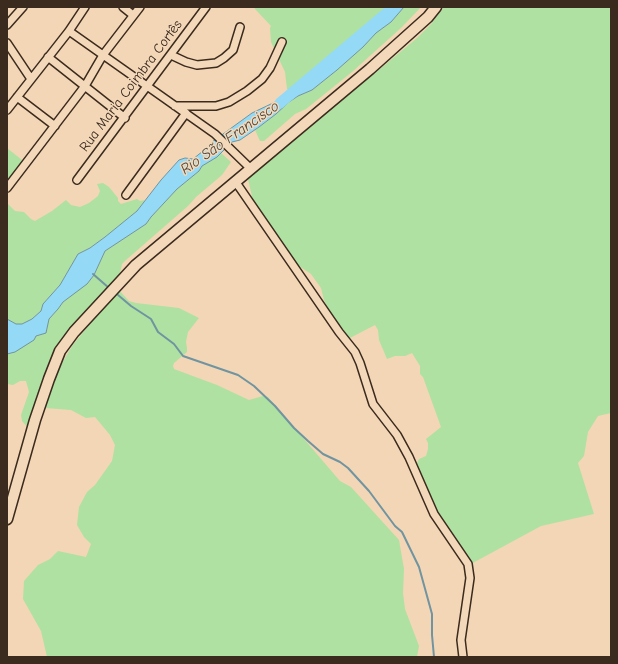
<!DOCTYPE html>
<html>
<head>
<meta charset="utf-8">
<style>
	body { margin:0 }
	#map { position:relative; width:618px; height:664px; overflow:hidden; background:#f3d6b5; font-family:"Comic Neue",sans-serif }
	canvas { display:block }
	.frame { position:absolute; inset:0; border:8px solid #3b2a1e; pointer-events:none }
</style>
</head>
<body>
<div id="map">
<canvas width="618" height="664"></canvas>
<div class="frame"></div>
</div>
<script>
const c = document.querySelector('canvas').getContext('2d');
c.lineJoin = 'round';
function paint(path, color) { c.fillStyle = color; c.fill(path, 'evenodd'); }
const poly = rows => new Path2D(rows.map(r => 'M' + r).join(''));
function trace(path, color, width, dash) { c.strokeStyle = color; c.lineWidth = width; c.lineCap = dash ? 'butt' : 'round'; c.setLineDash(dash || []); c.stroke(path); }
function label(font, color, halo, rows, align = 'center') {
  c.font = font + ' "Comic Neue",sans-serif'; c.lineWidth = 3; c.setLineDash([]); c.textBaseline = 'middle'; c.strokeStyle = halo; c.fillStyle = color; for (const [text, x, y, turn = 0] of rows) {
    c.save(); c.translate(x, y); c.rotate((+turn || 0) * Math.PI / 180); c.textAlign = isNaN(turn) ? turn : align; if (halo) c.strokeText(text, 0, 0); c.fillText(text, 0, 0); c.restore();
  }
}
paint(poly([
	[254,7,394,7,375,23,365,37,350,42,314,78,303,84,294,93,287,89,285,72,271,42,270,28,271,26,255,9],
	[404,7,421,7,402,27,352,72,306,109,295,114,264,141,260,141,255,130,276,114,289,102,298,96,312,90,337,70,363,47,376,33,391,22],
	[444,7,611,7,611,413,598,416,588,432,584,456,578,463,594,514,541,526,469,565,461,547,440,519,415,467,419,459,426,456,428,449,428,443,426,439,441,427,423,377,420,374,420,366,412,353,405,356,395,356,387,359,379,340,378,330,375,325,348,339,329,311,324,300,321,288,311,274,296,264,288,254,254,205,248,179,417,38,431,24],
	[7,148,27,164,7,187],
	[221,153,231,162,222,175,196,197,188,206,126,260,122,264,120,273,77,324,30,430,22,421,21,415,29,392,26,381,20,381,13,385,7,384,7,354,35,336,43,333,47,328,47,323,49,319,58,309,63,302,87,283,94,275,105,251,146,224,151,217,177,189,199,171,202,166],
	[103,183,109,187,118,198,118,201,121,204,137,199,140,201,145,200,137,211,105,237,90,248,78,254,60,285,43,304,41,311,32,319,22,324,16,324,7,319,7,203,15,211,24,212,31,219,35,221,52,211,66,200,71,205,80,207,89,203,98,196,100,191,97,184],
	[118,289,129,301,136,303,179,308,199,318,188,332,186,342,187,348,187,352,174,363,173,366,174,369,217,385,249,400,263,396,268,397,340,481,351,487,399,540,404,569,403,593,405,609,419,646,417,657,47,657,41,631,23,599,24,581,38,565,50,559,58,551,86,557,91,544,84,537,77,525,79,507,87,492,95,485,112,461,115,445,110,435,95,417,86,418,71,410,45,408,57,373,62,363,72,346]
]), '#afe1a2');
const water = poly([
	[394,7,404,7,391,22,376,33,363,47,337,70,312,90,298,96,289,102,276,114,259,127,240,140,232,142,217,157,202,166,199,171,177,189,151,217,146,224,105,251,94,275,87,284,63,302,58,309,49,319,46,333,36,336,34,340,15,352,7,354,7,319,16,324,22,324,32,319,41,311,43,304,60,285,78,254,90,248,105,237,137,211,161,180,179,160,185,158,193,159,208,147,212,142,252,113,294,93,303,84,314,78,350,42,365,37,375,23,394,7]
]);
paint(water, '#94daf6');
trace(water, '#7094a0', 1);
trace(poly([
	[93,274,109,288],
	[118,295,131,306,151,319,158,332,174,344,183,356,238,375,254,386,275,406,294,428,308,441,323,454,340,462,348,468,369,491,395,526,402,532,419,567,432,614,432,635,434,657]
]), '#7094a0', 2);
trace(poly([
	[280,103,394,7]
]), '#94daf6', 11);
const minor = poly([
	[123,7,133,15],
	[7,25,23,7],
	[69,31,215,134,250,168],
	[7,43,31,79],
	[171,55,186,62,197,65,216,63,224,58,233,50,240,27],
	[48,57,125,118],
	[17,97,55,126],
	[175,106,216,106,229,102,247,91,262,79,270,68,282,42],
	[7,110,69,31,85,7],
	[77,180,206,7],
	[235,181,339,332,355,352,360,363,373,404,397,435,409,457,434,514,468,564,470,578,461,640,463,657],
	[7,188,85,86,103,55,140,7],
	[126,195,186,113]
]);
const secondary = poly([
	[7,519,35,420,49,379,60,351,74,332,136,265,370,69,428,17,436,7]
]);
trace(minor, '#3b2a1e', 10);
trace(secondary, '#3b2a1e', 13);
trace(minor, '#f3d8b9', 7);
trace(secondary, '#f3d8b9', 10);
label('14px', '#3b2a1e', '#f3d8b9', [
	["Rua Maria Coimbra Cortês",131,86,-53]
]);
label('italic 15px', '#48443e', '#f3d8b9', [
	["Rio São Francisco",230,138,-35]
]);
</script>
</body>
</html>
